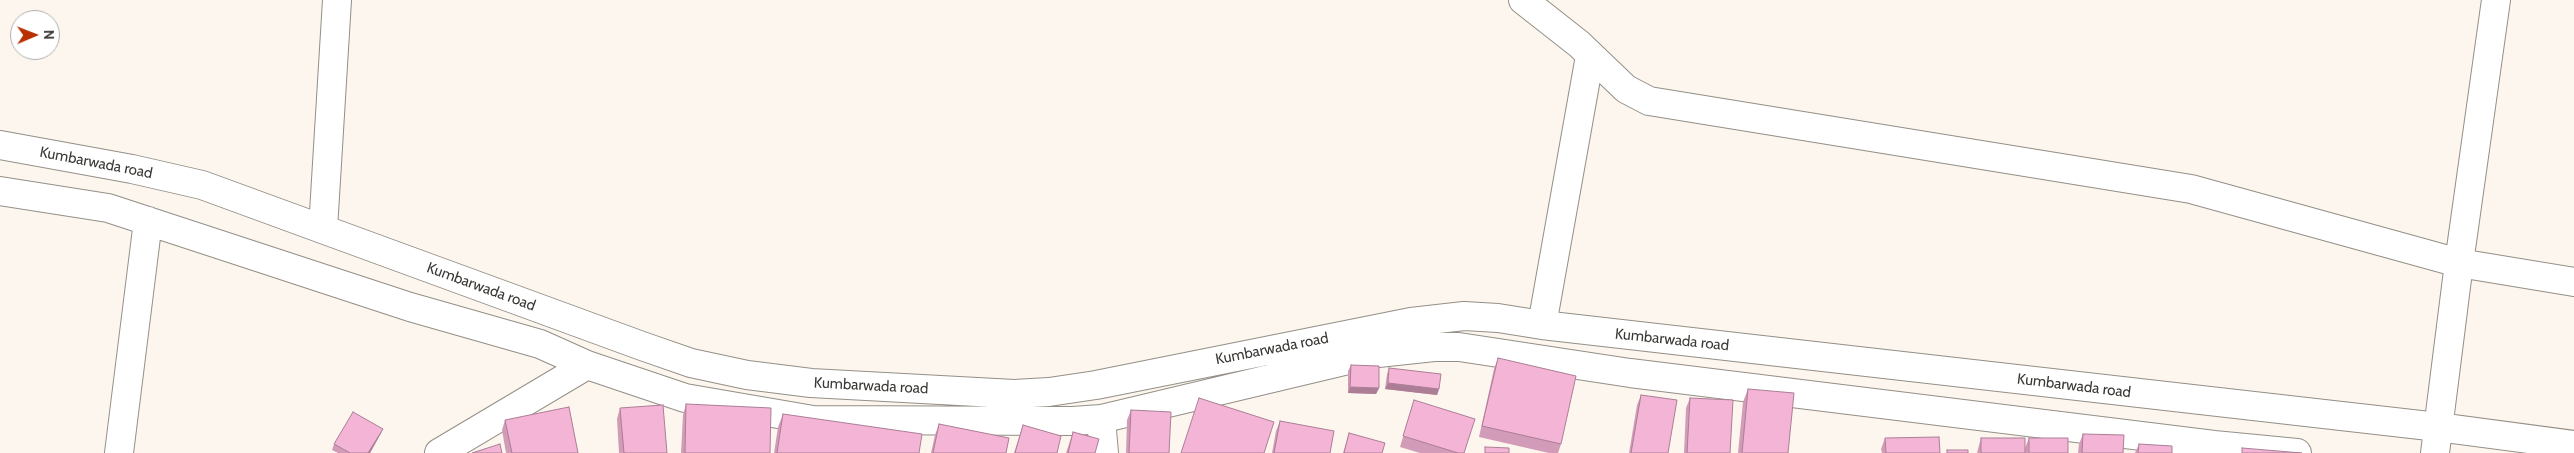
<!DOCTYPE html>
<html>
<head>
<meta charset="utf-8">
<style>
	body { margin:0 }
	#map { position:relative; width:2574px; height:453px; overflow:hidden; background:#fcf6ee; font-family:Cabin,sans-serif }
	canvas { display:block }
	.north { position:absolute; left:10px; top:10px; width:50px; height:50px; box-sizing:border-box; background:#fff; border:1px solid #b1b0af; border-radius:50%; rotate:89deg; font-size:14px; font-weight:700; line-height:20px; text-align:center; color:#3b3936 }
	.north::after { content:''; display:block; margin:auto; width:18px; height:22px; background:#b93000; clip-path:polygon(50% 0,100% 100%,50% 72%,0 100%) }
</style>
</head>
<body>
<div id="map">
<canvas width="2574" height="453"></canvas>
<div class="north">N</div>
</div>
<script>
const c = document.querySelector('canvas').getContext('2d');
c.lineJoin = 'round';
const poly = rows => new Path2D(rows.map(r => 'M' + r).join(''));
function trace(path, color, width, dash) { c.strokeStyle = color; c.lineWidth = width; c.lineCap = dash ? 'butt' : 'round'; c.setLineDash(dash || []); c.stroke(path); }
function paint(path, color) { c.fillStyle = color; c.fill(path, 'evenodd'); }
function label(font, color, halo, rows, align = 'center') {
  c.font = font + ' Cabin,sans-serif'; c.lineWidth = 4.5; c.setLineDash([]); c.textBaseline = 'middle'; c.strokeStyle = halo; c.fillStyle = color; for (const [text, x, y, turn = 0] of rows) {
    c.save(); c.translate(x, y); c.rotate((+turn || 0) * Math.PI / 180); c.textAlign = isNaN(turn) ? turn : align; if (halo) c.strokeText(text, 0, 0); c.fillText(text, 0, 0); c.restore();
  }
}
const minor = poly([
	[1523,0,1579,44,1626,89,1649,101,2191,189,2459,263,2574,282],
	[0,145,132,169,202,185,642,346,691,363,747,375,811,383,1014,394,1049,392,1096,385,1411,322,1464,316,1498,318,1542,325,2438,427,2574,445],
	[0,191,108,208,410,307,540,344,587,365,685,398,813,420,1073,421,1101,419,1378,353,1434,347,1459,347,1630,373,2214,445,2297,453],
	[323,229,337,0],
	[1542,325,1590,56],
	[1101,419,1104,453],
	[119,453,148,221],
	[439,453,587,365],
	[2435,453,2459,263,2496,0]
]);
trace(minor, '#948f87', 30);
trace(minor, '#fff', 28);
paint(poly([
	[1498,358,1561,444,1558,453,1549,453,1479,437,1494,369],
	[1351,365,1379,388,1376,394,1348,393,1348,371],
	[1389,368,1439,389,1437,395,1385,389,1387,374],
	[1748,389,1788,453,1738,453,1743,402],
	[1641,395,1668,453,1629,453,1637,405],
	[1690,398,1730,453,1684,453,1686,408],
	[1414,400,1464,453,1420,453,1400,447],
	[686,404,770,453,681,453,683,415],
	[620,408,667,453,619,453,617,419],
	[1131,410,1169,453,1126,453,1127,420],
	[783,414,919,453,774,453,778,427],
	[505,420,578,453,506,453,502,430],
	[1280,421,1330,453,1272,453,1276,431],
	[939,424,1006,453,931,453,935,435],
	[1023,425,1057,453,1014,453],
	[383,429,380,435,370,453,338,453,332,450,334,444],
	[1073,432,1095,453,1066,453],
	[1349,433,1382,453,1343,453],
	[2083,434,2123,453,2078,453,2079,444],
	[1885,438,1940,453,1882,453,1881,449],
	[1981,438,2025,448,2029,438,2068,453,1977,453,1978,449],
	[2139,444,2172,453,2135,453]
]), '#d29bb8');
paint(poly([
	[1388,383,1439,389,1437,395,1385,389],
	[1350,387,1379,388,1376,394,1348,393],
	[383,429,380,435,370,453,368,453]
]), '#ab7e96');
const building = poly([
	[1498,358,1576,376,1561,444,1482,426,1498,358],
	[1351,365,1379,366,1379,388,1350,387,1351,365],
	[1389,368,1441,374,1439,389,1388,383,1389,368],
	[1748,389,1794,393,1788,453,1742,453,1748,389],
	[1641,395,1677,400,1668,453,1631,453,1641,395],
	[1199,398,1274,422,1264,453,1181,453,1199,398],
	[1690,398,1733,400,1730,453,1687,453,1690,398],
	[1414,400,1475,419,1464,453,1458,453,1403,436,1414,400],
	[686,404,771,408,770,453,685,453,686,404],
	[663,405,667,453,624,453,620,408,663,405],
	[569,407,578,453,512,453,505,420,569,407],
	[1131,410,1171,412,1169,453,1129,453,1131,410],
	[353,412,383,429,368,453,350,453,334,444,353,412],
	[783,414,922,434,919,453,777,453,783,414],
	[1280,421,1334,431,1330,453,1274,453,1280,421],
	[939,424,1009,438,1006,453,933,453,939,424],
	[1023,425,1061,436,1057,453,1015,453,1023,425],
	[1073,432,1099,439,1095,453,1068,453,1073,432],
	[1349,433,1385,443,1382,453,1344,453,1349,433],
	[2083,434,2124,435,2123,453,2082,453,2083,434],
	[1939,437,1940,453,1886,453,1885,438,1939,437],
	[1981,438,2025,438,2025,453,1981,453,1981,438],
	[2029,438,2068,438,2068,453,2029,453,2029,438],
	[500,444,502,453,472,453,500,444],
	[2139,444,2172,446,2172,453,2138,453,2139,444],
	[1485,447,1509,448,1509,453,1485,453,1485,447],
	[2242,448,2302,453,2242,453,2242,448],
	[1947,450,1968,450,1968,453,1947,453,1947,450]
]);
paint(building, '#f4b4d6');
trace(building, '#ab7e96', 1);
label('15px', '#3b3936', '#fff', [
	["Kumbarwada road",96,163,11],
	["Kumbarwada road",481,287,20],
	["Kumbarwada road",1672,340,6],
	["Kumbarwada road",1272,349,-11],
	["Kumbarwada road",871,386,3],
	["Kumbarwada road",2074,386,7]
]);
</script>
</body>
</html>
